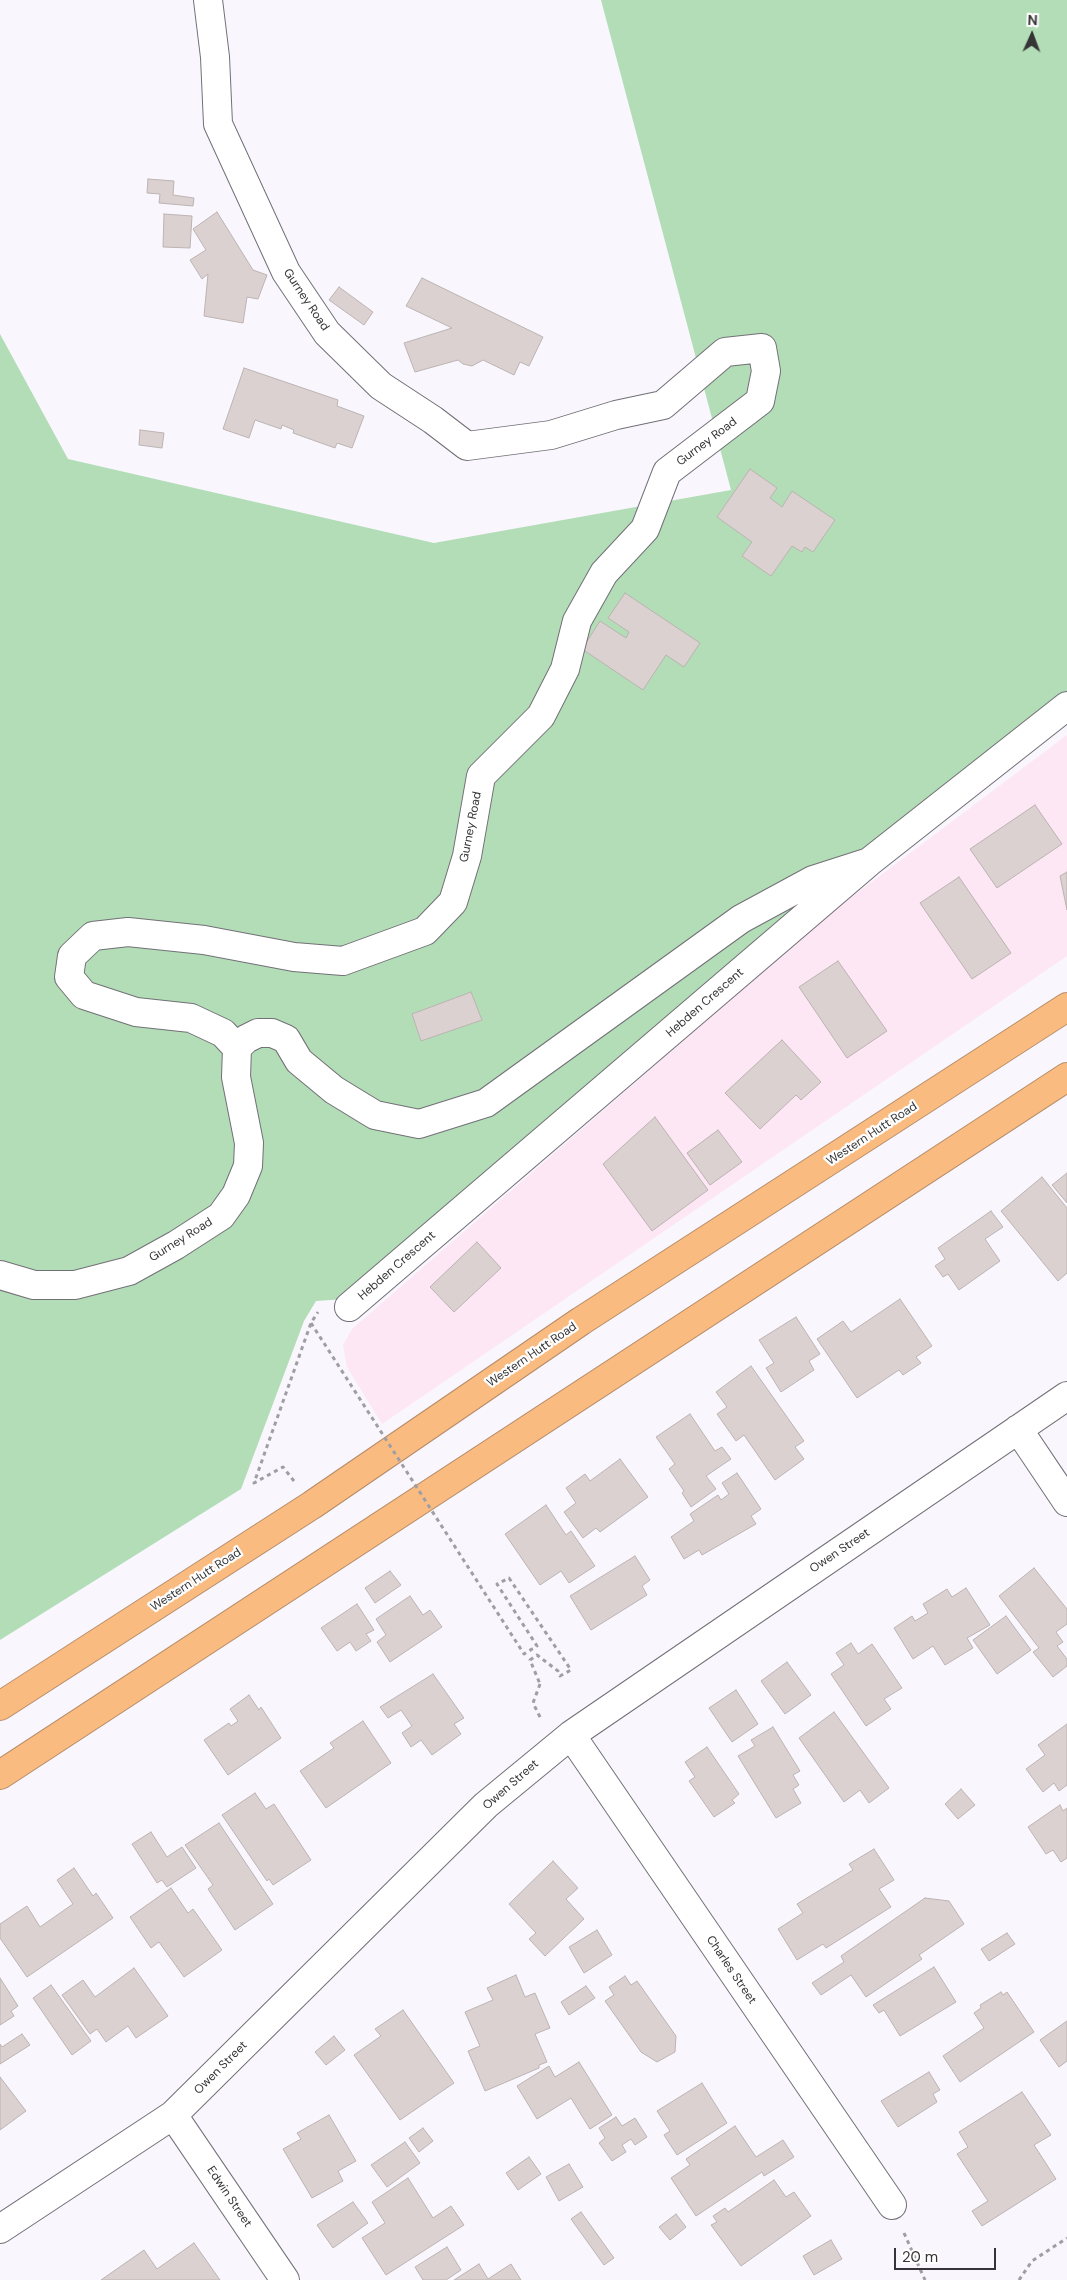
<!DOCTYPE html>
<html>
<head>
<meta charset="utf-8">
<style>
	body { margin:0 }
	#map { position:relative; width:1067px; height:2280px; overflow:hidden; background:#f9f6fe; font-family:"DM Sans",sans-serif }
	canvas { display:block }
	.north { position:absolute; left:1007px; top:10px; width:50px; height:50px; -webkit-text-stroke:4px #fff; paint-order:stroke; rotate:2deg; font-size:14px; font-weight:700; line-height:20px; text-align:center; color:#353436 }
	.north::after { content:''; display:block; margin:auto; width:18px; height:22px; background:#353436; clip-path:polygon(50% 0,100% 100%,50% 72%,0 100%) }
	.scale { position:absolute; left:894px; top:2248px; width:102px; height:22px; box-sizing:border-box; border:2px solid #353436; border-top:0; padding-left:6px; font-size:15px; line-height:18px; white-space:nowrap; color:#353436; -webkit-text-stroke:4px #fff; paint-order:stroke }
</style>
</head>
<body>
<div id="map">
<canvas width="1067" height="2280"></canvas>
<div class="north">N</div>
<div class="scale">20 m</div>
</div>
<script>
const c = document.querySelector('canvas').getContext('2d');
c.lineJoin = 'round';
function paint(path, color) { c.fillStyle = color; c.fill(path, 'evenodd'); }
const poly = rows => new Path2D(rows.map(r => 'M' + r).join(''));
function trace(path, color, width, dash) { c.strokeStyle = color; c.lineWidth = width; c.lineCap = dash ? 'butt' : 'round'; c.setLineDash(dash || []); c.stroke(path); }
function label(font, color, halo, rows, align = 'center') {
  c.font = font + ' "DM Sans",sans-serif'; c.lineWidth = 4.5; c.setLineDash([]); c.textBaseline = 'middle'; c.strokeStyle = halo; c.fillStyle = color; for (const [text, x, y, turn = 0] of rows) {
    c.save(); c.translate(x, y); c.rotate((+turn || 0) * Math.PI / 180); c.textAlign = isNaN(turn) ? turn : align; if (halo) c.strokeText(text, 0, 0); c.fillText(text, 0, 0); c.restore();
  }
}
paint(poly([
	[1067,735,1067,956,382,1424,347,1367,343,1345,352,1329,829,914]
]), '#fde7f4');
paint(poly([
	[601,0,1067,0,1067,695,346,1299,316,1301,304,1321,241,1489,0,1640,0,334,68,459,434,543,731,490]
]), '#b2ddb6');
const building = poly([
	[148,179,174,181,173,195,194,198,193,206,159,203,160,194,147,193,148,179],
	[217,212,253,270,267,275,258,299,247,297,243,323,204,316,208,274,202,279,190,260,206,250,193,229,217,212],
	[164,214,192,216,190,248,163,247,164,214],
	[422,278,543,337,529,366,520,362,514,375,483,360,472,366,463,364,458,360,415,372,404,343,452,328,406,306,422,278],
	[339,287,373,312,364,325,329,300,339,287],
	[244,368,338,400,337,406,364,416,352,448,337,443,335,448,293,433,294,430,282,425,281,429,255,420,249,438,223,429,244,368],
	[140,430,164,433,162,448,139,445,140,430],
	[750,469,777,488,770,498,782,507,792,491,835,520,813,552,805,547,802,552,792,546,771,576,742,556,752,542,717,517,750,469],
	[625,593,700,643,684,667,666,655,643,690,582,649,600,621,626,638,629,632,608,618,625,593],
	[1035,805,1062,844,997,888,970,849,1035,805],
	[1067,872,1067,910,1060,876,1067,872],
	[959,877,1011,953,972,979,920,903,959,877],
	[838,961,887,1031,847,1058,799,987,838,961],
	[471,992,482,1020,421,1041,412,1014,471,992],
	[782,1040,821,1082,801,1100,796,1095,760,1129,725,1093,782,1040],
	[655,1117,708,1190,652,1231,603,1164,655,1117],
	[718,1130,742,1162,710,1185,687,1153,718,1130],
	[1067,1173,1067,1203,1052,1185,1067,1173],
	[1042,1177,1067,1208,1067,1273,1058,1281,1001,1211,1042,1177],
	[991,1211,1003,1227,985,1239,1000,1261,959,1290,948,1274,943,1277,935,1266,945,1259,938,1248,991,1211],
	[477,1242,501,1268,454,1312,430,1287,477,1242],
	[900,1299,932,1346,916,1357,921,1363,903,1375,899,1370,857,1398,817,1339,843,1321,851,1332,900,1299],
	[796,1317,820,1354,809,1361,814,1370,781,1392,766,1368,774,1363,759,1340,796,1317],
	[751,1366,804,1441,795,1447,804,1459,775,1480,744,1435,736,1441,717,1414,727,1407,716,1392,751,1366],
	[690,1414,715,1451,722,1447,731,1459,706,1476,716,1489,691,1507,682,1493,684,1491,669,1469,675,1464,656,1437,690,1414],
	[620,1459,648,1497,600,1532,596,1528,583,1538,564,1512,576,1503,566,1488,585,1474,590,1481,620,1459],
	[737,1473,761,1509,751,1516,756,1524,702,1555,699,1550,684,1559,671,1537,694,1521,690,1514,718,1495,721,1500,729,1494,722,1483,737,1473],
	[546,1505,566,1535,571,1531,595,1566,569,1583,561,1571,540,1585,505,1534,546,1505],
	[635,1556,650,1580,642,1586,647,1595,591,1630,570,1596,635,1556],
	[1034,1568,1067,1609,1067,1624,1056,1632,1063,1642,1057,1646,1067,1659,1067,1666,1053,1677,1033,1652,1039,1648,999,1596,1034,1568],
	[390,1571,401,1585,375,1603,365,1588,390,1571],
	[966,1588,990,1625,967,1638,973,1648,945,1665,933,1646,913,1659,894,1628,912,1616,915,1621,928,1613,923,1604,947,1589,952,1597,966,1588],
	[410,1596,423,1615,430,1610,442,1627,390,1662,377,1642,386,1635,376,1619,410,1596],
	[357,1604,374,1630,366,1634,371,1641,356,1651,350,1642,337,1651,321,1628,357,1604],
	[1006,1616,1031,1650,997,1674,973,1640,1006,1616],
	[851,1643,858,1654,872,1644,902,1688,884,1699,891,1709,866,1726,831,1674,844,1665,836,1653,851,1643],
	[787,1662,811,1695,785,1714,761,1681,787,1662],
	[433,1674,464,1718,454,1724,461,1734,432,1755,421,1740,411,1747,402,1733,412,1726,401,1710,388,1718,380,1707,433,1674],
	[736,1690,758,1724,732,1742,709,1708,736,1690],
	[249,1695,259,1710,261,1707,281,1738,228,1775,204,1740,229,1723,231,1726,238,1721,230,1709,249,1695],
	[834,1712,889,1788,869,1803,860,1790,844,1802,799,1738,834,1712],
	[363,1721,391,1763,326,1808,300,1771,334,1748,330,1743,363,1721],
	[1067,1724,1067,1785,1059,1791,1054,1783,1043,1792,1026,1769,1045,1755,1038,1745,1067,1724],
	[773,1727,800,1771,793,1775,799,1785,793,1789,801,1803,776,1818,738,1756,755,1746,751,1740,773,1727],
	[707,1747,739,1794,732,1800,735,1803,714,1817,689,1781,695,1777,685,1762,707,1747],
	[961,1789,975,1805,958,1819,945,1804,961,1789],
	[255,1793,266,1809,274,1804,311,1860,273,1885,269,1879,267,1881,222,1815,255,1793],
	[1060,1805,1063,1811,1067,1808,1067,1858,1061,1862,1053,1850,1046,1854,1028,1827,1060,1805],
	[219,1823,273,1904,235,1930,208,1889,213,1885,185,1845,219,1823],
	[151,1832,167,1857,182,1847,196,1868,167,1887,162,1880,157,1883,132,1844,151,1832],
	[874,1849,894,1880,879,1889,891,1907,826,1948,823,1944,797,1960,778,1929,803,1913,797,1904,853,1870,849,1864,874,1849],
	[553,1861,578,1888,566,1899,584,1919,545,1956,529,1939,536,1933,509,1904,553,1861],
	[74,1868,93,1896,96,1893,113,1918,27,1977,0,1938,0,1924,27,1906,40,1927,73,1904,57,1880,74,1868],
	[171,1888,188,1913,193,1909,222,1950,184,1977,159,1942,151,1948,130,1917,171,1888],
	[925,1898,949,1901,964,1924,919,1955,922,1959,866,1997,851,1975,821,1995,812,1983,844,1962,841,1956,925,1898],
	[597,1930,612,1955,584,1973,569,1947,597,1930],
	[1007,1933,1015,1944,989,1961,981,1949,1007,1933],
	[934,1967,956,2002,900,2036,884,2010,879,2013,873,2005,934,1967],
	[134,1968,168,2016,136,2038,128,2026,106,2042,97,2029,90,2034,62,1995,83,1980,95,1997,134,1968],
	[516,1975,525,1997,535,1993,550,2028,535,2034,547,2062,539,2065,539,2068,485,2091,468,2051,480,2046,465,2012,493,2000,487,1988,516,1975],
	[625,1976,631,1985,637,1981,676,2036,675,2052,657,2062,641,2052,605,2001,614,1995,609,1987,625,1976],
	[0,1978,18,2006,11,2011,14,2016,0,2025,0,1978],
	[51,1985,91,2041,72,2055,33,1998,51,1985],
	[586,1986,595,1998,569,2015,561,2002,586,1986],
	[1001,1992,1003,1995,1007,1992,1034,2032,960,2082,943,2056,984,2028,974,2013,981,2008,980,2005,1001,1992],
	[403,2010,454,2083,400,2120,354,2055,381,2036,375,2029,403,2010],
	[1067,2021,1067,2061,1059,2067,1040,2040,1067,2021],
	[22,2034,30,2045,0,2064,0,2044,2,2047,22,2034],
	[334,2036,345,2050,326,2065,315,2052,334,2036],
	[579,2062,612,2115,590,2129,571,2098,537,2119,517,2086,549,2066,555,2077,579,2062],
	[929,2072,940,2090,933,2094,937,2102,898,2127,881,2101,929,2072],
	[0,2077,26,2111,0,2130,0,2077],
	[702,2083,727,2123,677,2155,664,2135,670,2131,657,2111,702,2083],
	[1022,2092,1051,2135,1034,2145,1056,2179,982,2226,972,2211,988,2201,957,2154,968,2147,959,2132,1022,2092],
	[329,2115,356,2161,338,2171,343,2181,312,2198,283,2149,301,2139,297,2133,329,2115],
	[616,2117,622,2126,635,2118,647,2137,635,2145,631,2139,622,2145,626,2152,612,2161,599,2143,605,2138,599,2128,616,2117],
	[735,2126,756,2157,783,2140,794,2157,764,2176,762,2172,696,2216,671,2178,690,2165,686,2159,735,2126],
	[423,2128,433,2141,419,2152,409,2138,423,2128],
	[405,2142,420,2163,387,2187,371,2165,405,2142],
	[529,2157,541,2174,518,2190,506,2173,529,2157],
	[569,2164,583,2187,559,2201,546,2177,569,2164],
	[408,2178,433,2218,451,2206,464,2225,386,2275,362,2238,385,2223,372,2202,408,2178],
	[774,2180,786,2197,794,2192,811,2216,741,2266,711,2225,717,2222,713,2216,725,2208,728,2212,774,2180],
	[353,2202,368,2223,333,2248,317,2225,353,2202],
	[581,2212,614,2258,604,2265,571,2219,581,2212],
	[676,2214,686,2227,670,2240,659,2227,676,2214],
	[831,2240,842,2259,814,2275,803,2256,831,2240],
	[194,2243,220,2280,101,2280,144,2250,157,2269,194,2243],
	[447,2247,461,2270,446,2280,423,2280,415,2267,447,2247],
	[479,2264,488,2279,511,2264,521,2280,454,2280,479,2264]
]);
paint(building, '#dad1d0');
trace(building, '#bcb3b2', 1);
const minor = poly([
	[208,0,215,57,218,124,286,272,327,333,381,386,433,420,467,446,551,435,616,415,663,405,725,352,762,348,766,371,760,401,667,472,645,529,604,573,577,621,565,669,541,716,481,776,467,856,453,902,425,931,343,961,294,957,204,940,128,932,93,936,72,956,69,977,84,995,136,1012,191,1018,223,1033,237,1048],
	[0,1275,34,1285,75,1285,129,1271,176,1245,221,1216,236,1195,248,1166,249,1143,236,1077,237,1048,246,1039,258,1033,272,1033,286,1039,299,1061,334,1090,375,1115,419,1124,486,1103,741,919,813,880,869,862],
	[349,1307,869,862,1067,706],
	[1018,1429,1067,1502],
	[571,1735,892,2205],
	[173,2115,285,2280],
	[0,2229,173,2115,486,1805,571,1735,1067,1396]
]);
const highway = poly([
	[0,1706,312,1505,581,1321,1067,1007],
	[0,1775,1067,1077]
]);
trace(minor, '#727077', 30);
trace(highway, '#b58c67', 30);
trace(poly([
	[294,1481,283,1467,254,1483,311,1323,318,1312],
	[540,1684,533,1703,541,1719],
	[904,2233,925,2280],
	[1019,2280,1032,2261,1067,2238]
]), '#a09ea4', 3, [4, 4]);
trace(minor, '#fff', 28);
trace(highway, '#fabb81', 28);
trace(poly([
	[311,1323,524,1654,537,1646,497,1584,509,1578,571,1670,560,1676,558,1671,537,1655,530,1660,540,1684]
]), '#a09ea4', 3, [4, 4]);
label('12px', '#353436', '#fff', [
	["Gurney Road",306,300,56],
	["Gurney Road",707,442,-37],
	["Gurney Road",471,827,-79],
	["Hebden Crescent",705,1003,-41],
	["Western Hutt Road",872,1134,-33],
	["Gurney Road",181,1240,-32],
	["Hebden Crescent",397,1266,-41],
	["Western Hutt Road",532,1355,-34],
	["Owen Street",840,1551,-34],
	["Western Hutt Road",196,1580,-33],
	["Owen Street",511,1785,-41],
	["Charles Street",731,1970,56],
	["Owen Street",221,2068,-45],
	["Edwin Street",229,2197,56]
]);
</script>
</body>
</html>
